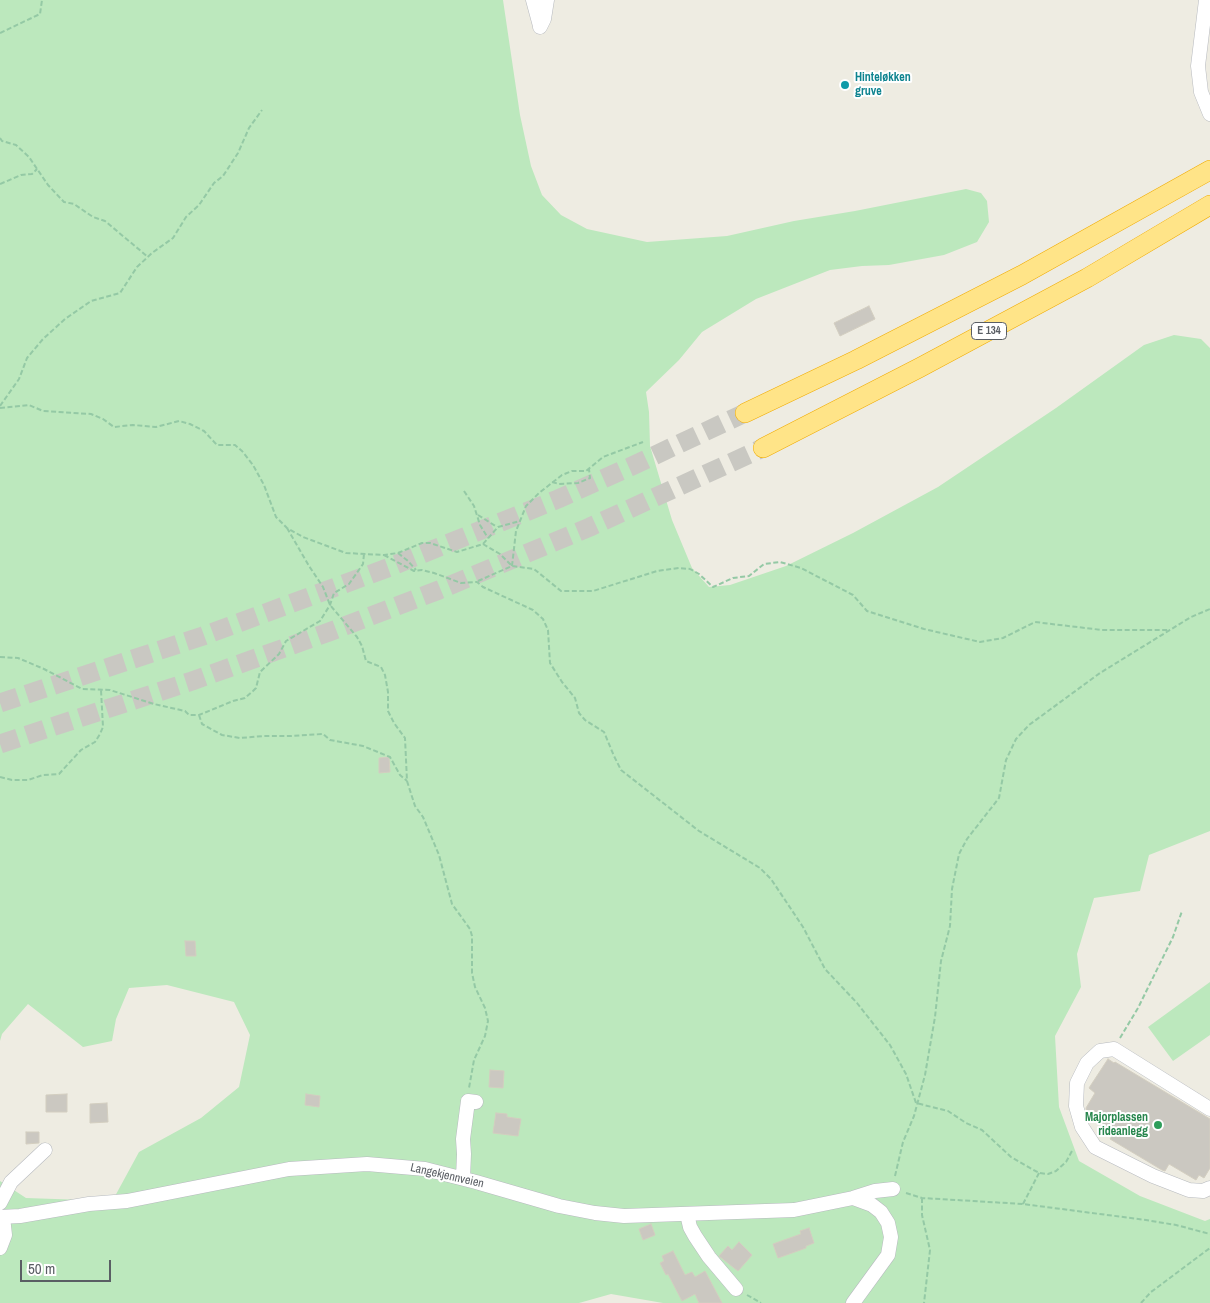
<!DOCTYPE html>
<html>
<head>
<meta charset="utf-8">
<style>
	body { margin:0 }
	#map { position:relative; width:1210px; height:1303px; overflow:hidden; background:#eeece2; font-family:"Archivo Narrow",sans-serif }
	canvas { display:block }
	.scale { position:absolute; left:20px; top:1260px; width:91px; height:22px; box-sizing:border-box; border:2px solid #5a5e64; border-top:0; padding-left:6px; font-size:15px; line-height:18px; white-space:nowrap; color:#5a5e64; -webkit-text-stroke:4px #fff; paint-order:stroke }
</style>
</head>
<body>
<div id="map">
<canvas width="1210" height="1303"></canvas>
<div class="scale">50 m</div>
</div>
<script>
const c = document.querySelector('canvas').getContext('2d');
c.lineJoin = 'round';
function paint(path, color) { c.fillStyle = color; c.fill(path, 'evenodd'); }
const poly = rows => new Path2D(rows.map(r => 'M' + r).join(''));
function trace(path, color, width, dash) { c.strokeStyle = color; c.lineWidth = width; c.lineCap = dash ? 'butt' : 'round'; c.setLineDash(dash || []); c.stroke(path); }
function label(font, color, halo, rows, align = 'center') {
  c.font = font + ' "Archivo Narrow",sans-serif'; c.lineWidth = 4; c.setLineDash([]); c.textBaseline = 'middle'; c.strokeStyle = halo; c.fillStyle = color; for (const [text, x, y, turn = 0] of rows) {
    c.save(); c.translate(x, y); c.rotate((+turn || 0) * Math.PI / 180); c.textAlign = isNaN(turn) ? turn : align; if (halo) c.strokeText(text, 0, 0); c.fillText(text, 0, 0); c.restore();
  }
}
paint(poly([
	[0,0,503,0,520,115,531,166,542,195,561,215,587,229,647,242,727,236,794,221,855,211,966,189,981,193,987,201,989,222,977,242,944,255,889,265,862,266,830,270,756,299,702,332,679,360,646,392,649,412,650,446,672,520,692,568,709,587,730,585,786,566,853,533,938,487,1056,408,1144,345,1174,335,1201,339,1210,348,1210,831,1149,855,1140,891,1094,898,1077,954,1081,987,1055,1036,1059,1107,1079,1161,1140,1196,1205,1221,1210,1219,1210,1303,663,1303,611,1294,579,1303,0,1303,0,1181,26,1198,84,1200,114,1198,139,1152,201,1118,239,1087,250,1035,234,1002,167,985,129,988,116,1019,112,1041,83,1047,28,1004,2,1034,0,1041],
	[1210,982,1210,1035,1173,1061,1148,1027]
]), '#bce8bd');
const building = poly([
	[869,306,875,319,840,336,834,323,869,306],
	[389,757,390,772,379,773,379,758,389,757],
	[185,941,195,941,196,956,186,956,185,941],
	[1108,1059,1114,1063,1115,1062,1210,1119,1210,1168,1204,1178,1199,1175,1196,1180,1169,1164,1165,1171,1162,1170,1110,1139,1115,1131,1087,1114,1086,1108,1095,1093,1089,1088,1108,1059],
	[490,1070,504,1071,503,1088,489,1087,490,1070],
	[67,1094,67,1112,46,1112,46,1095,67,1094],
	[306,1094,320,1096,319,1107,305,1105,306,1094],
	[107,1103,108,1122,90,1123,90,1104,107,1103],
	[496,1113,507,1114,507,1117,521,1119,518,1136,493,1133,496,1113],
	[26,1132,39,1132,39,1143,26,1144,26,1132],
	[651,1224,655,1235,643,1240,639,1229,651,1224],
	[809,1228,814,1243,806,1246,806,1248,778,1258,773,1244,801,1234,800,1231,809,1228],
	[739,1242,752,1255,738,1271,719,1256,728,1246,732,1250,739,1242],
	[673,1251,685,1275,692,1272,695,1277,705,1271,722,1303,699,1303,695,1294,682,1301,668,1274,666,1275,660,1263,664,1261,662,1256,673,1251]
]);
paint(building, '#cbc8c1');
trace(building, '#d3cec0', 1);
trace(poly([
	[0,703,203,636,390,567,558,499,632,466,745,413],
	[0,744,192,681,329,632,439,590,590,527,763,448]
]), '#c9c8c2', 19, [19, 9]);
const minor = poly([
	[533,0,540,26],
	[1206,0,1198,66,1201,92,1210,114],
	[540,27,544,19,547,0],
	[1210,1109,1114,1049,1100,1051,1087,1063,1077,1083,1076,1106,1082,1127,1095,1147,1153,1176,1189,1190,1203,1191,1210,1188],
	[463,1178,464,1154,463,1139,468,1101,476,1102],
	[853,1198,872,1205,881,1212,888,1223,891,1237,888,1255,853,1303],
	[0,1203,11,1182,45,1150],
	[687,1214,690,1227,695,1236,709,1257,736,1289],
	[0,1217,20,1216,89,1204,127,1201,289,1169,367,1164,425,1169,476,1182,559,1206,595,1213,624,1216,794,1210,853,1198,875,1191,893,1189],
	[0,1248,5,1235,3,1217]
]);
const highway = poly([
	[745,413,856,360,1022,275,1210,170],
	[763,448,919,368,1087,278,1210,205]
]);
trace(minor, '#b7babf', 15);
trace(highway, '#f0ab00', 20);
trace(poly([
	[0,33,40,14,42,0],
	[0,138,2,141,16,145,29,157,48,185,64,202,74,204,93,217,105,221,148,257],
	[0,184,21,175,32,174,37,169],
	[0,406,19,379,27,358,43,339,65,319,91,301,120,293,137,267,152,253,173,238,186,217,199,205,214,183,223,176,238,153,249,128,262,110],
	[0,408,29,405,43,411,91,414,103,419,114,427,133,425,156,427,179,421,190,424,204,431,217,445,235,445,242,451,253,465,264,485,276,517,287,528,303,537,346,553,384,555,398,553,422,543,430,543,457,552,483,544,498,527,520,521],
	[552,482,559,484,578,483,590,478,589,469],
	[464,491,474,506,480,525,488,538],
	[478,515,497,527],
	[287,528,309,566,323,587,330,605,357,637,362,646,366,661,381,667,385,675,388,692,388,711,394,723,405,738,407,781,415,806,423,817,439,855,452,904,470,929,472,936,472,973,475,987,485,1008,488,1021,485,1036,474,1060,469,1088],
	[483,544,500,554,511,565],
	[398,553,408,561,416,570],
	[384,555,414,571,422,570,434,573,461,583,477,582,483,587,533,610,543,619,548,630,550,663,562,682,575,698,579,713,585,720,604,732,614,756,621,770,699,831,760,868,771,879,803,927,825,969,857,1003,890,1045,906,1074,916,1103,948,1111,966,1123,982,1130,1011,1157,1039,1173,1048,1174,1056,1171,1066,1162,1072,1151],
	[512,566,516,531,526,506,539,493,562,475,572,471,586,471,603,457,643,442],
	[478,581,512,566,534,569,561,591,593,591,657,571,679,568,690,569,699,574,713,587,733,578,749,576,764,564,780,562,801,568,853,595,867,611,924,629,980,642,1003,638,1035,622,1102,630,1170,630],
	[0,657,18,658,44,669,82,689,110,690,154,704,185,711,189,715,199,715,233,701,245,698,253,691,256,688,260,672,279,654,286,641,320,621,330,605,334,593,349,584,363,564,364,554],
	[199,715,202,724,222,735,240,738,264,736,290,736,323,734,330,740,363,746,390,757,400,775,407,781],
	[0,777,12,780,28,780,43,775,59,774,81,750,95,742,100,734,103,727,101,690],
	[1120,1038,1138,1008,1173,937,1182,911],
	[895,1176,903,1142,914,1116,925,1075,935,1017,941,961,950,926,952,889,959,854,967,839,999,798,1006,760,1016,739,1029,725,1100,673,1191,617,1210,609],
	[906,1193,922,1198,1023,1204,1146,1220,1176,1225,1210,1234],
	[922,1198,922,1215,930,1250,924,1303],
	[1023,1204,1039,1173],
	[747,1295,761,1303],
	[1141,1303,1151,1292,1210,1248]
]), '#94c9a5', 2, [5, 2.5]);
trace(minor, '#fff', 14);
trace(highway, '#ffe488', 19);
for (const [x, y, r, color] of [
	[845,85,5,"#0f9aa8"],
	[1158,1125,5,"#2e9e5b"]
]) { const dot = new Path2D(); dot.arc(x, y, r, 0, 2 * Math.PI); c.fillStyle = color; c.fill(dot); trace(dot, '#fff', 2); }
for (const [x, y, w] of [
	[989,331,35]
]) { const box = new Path2D(); box.roundRect(x - w / 2, y - 8.5, w, 17, 4); c.fillStyle = '#fff'; c.fill(box); trace(box, '#5a5e64', 1); }
label('bold 11px', '#5a5e64', null, [
	["E 134",989,331]
]);
label('bold 12px', '#0d838f', '#fff', [
	["Hinteløkken",855,78],
	["gruve",855,92]
], 'left');
label('bold 12px', '#27864d', '#fff', [
	["Majorplassen",1148,1118],
	["rideanlegg",1148,1132]
], 'right');
label('12px', '#5a5e64', '#fff', [
	["Langekjennveien",447,1176,13]
]);
</script>
</body>
</html>
